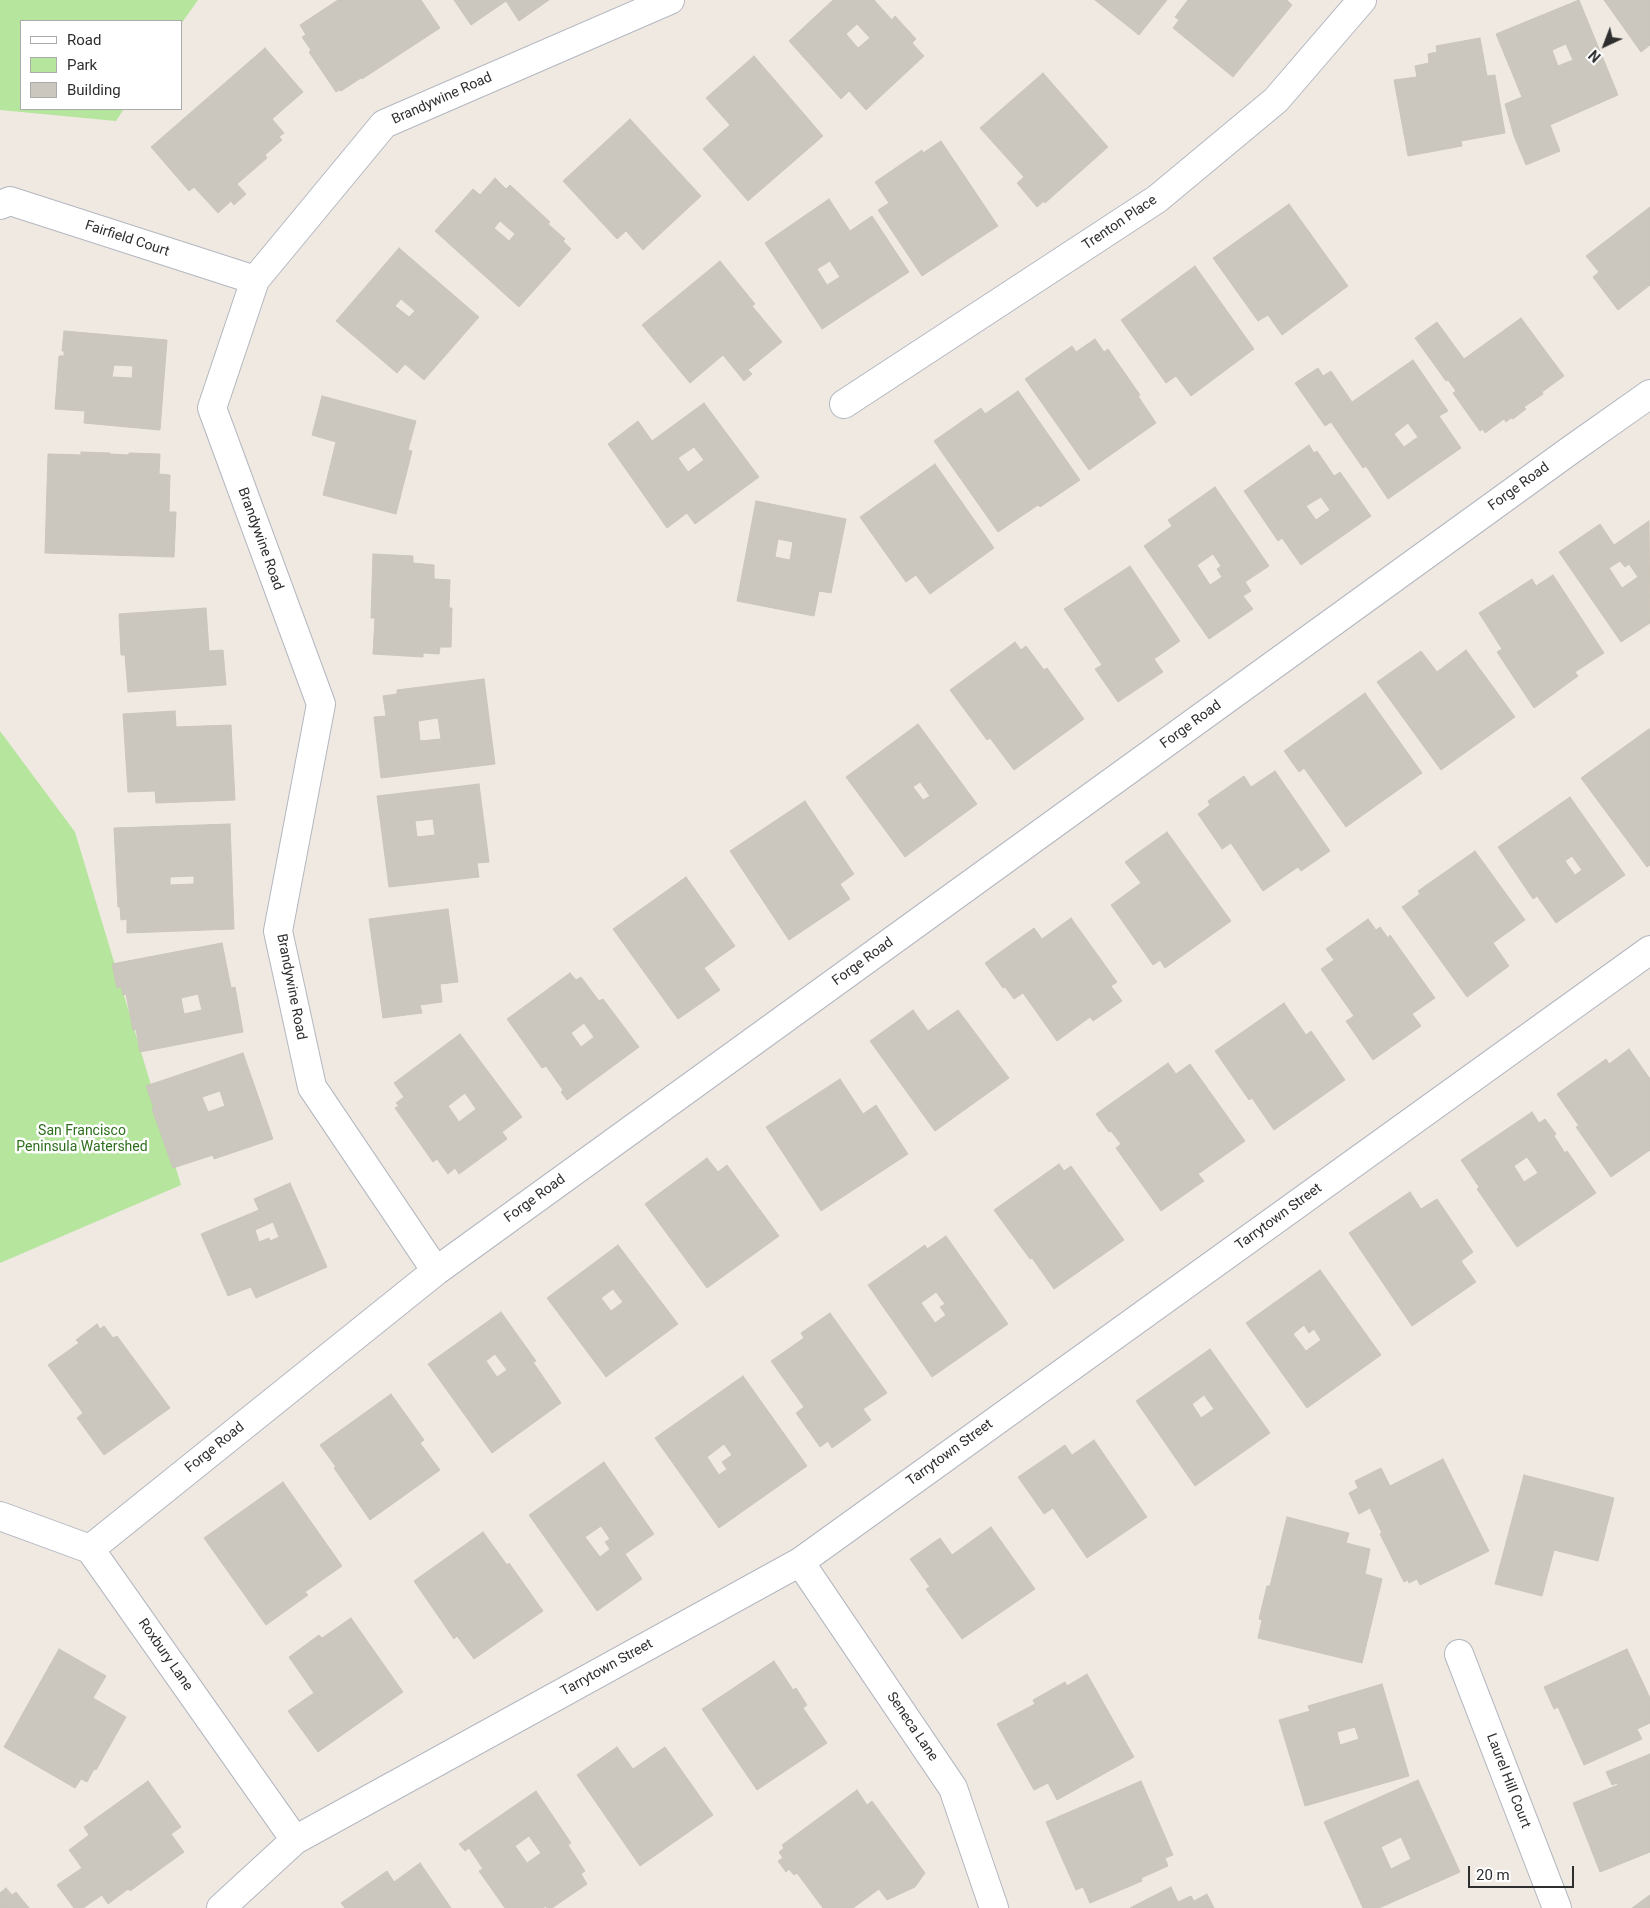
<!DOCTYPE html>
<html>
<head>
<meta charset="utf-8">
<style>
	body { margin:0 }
	#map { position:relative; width:1650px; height:1908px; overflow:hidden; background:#efe9e1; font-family:Roboto,sans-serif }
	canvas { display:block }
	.legend { position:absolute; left:20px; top:20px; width:162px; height:90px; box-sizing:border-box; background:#fff; border:1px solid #ababab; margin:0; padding:6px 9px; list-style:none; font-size:15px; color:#2e2e2e }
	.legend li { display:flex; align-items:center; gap:10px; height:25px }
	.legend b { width:25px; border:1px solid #ababab }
	.north { position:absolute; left:1580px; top:20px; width:50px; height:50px; -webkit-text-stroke:4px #fff; paint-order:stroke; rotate:223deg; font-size:14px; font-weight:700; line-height:20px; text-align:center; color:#2e2e2e }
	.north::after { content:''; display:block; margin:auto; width:18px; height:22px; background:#2e2e2e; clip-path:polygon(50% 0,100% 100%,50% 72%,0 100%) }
	.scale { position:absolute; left:1468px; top:1866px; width:106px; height:22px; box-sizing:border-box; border:2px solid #2e2e2e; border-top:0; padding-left:6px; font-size:15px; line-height:18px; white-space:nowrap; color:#2e2e2e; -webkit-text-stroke:4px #fff; paint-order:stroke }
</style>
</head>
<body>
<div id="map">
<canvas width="1650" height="1908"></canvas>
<ul class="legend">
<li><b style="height:6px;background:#fff"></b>Road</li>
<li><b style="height:14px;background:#b6e59e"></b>Park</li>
<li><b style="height:14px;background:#cbc7bf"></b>Building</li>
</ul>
<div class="north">N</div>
<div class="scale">20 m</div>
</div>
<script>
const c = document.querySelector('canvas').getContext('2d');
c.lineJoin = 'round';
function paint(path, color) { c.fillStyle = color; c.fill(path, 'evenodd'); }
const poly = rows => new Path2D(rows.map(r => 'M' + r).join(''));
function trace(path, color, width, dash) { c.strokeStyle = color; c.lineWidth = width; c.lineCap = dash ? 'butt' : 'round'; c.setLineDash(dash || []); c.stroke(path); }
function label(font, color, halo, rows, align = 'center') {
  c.font = font + ' Roboto,sans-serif'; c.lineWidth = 5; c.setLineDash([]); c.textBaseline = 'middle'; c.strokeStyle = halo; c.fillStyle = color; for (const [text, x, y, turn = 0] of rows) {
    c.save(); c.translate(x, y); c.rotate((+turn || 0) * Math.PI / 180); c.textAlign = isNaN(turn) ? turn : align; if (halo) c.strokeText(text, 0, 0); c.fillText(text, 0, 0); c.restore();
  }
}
paint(poly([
	[0,0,198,0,181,24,181,21,21,21,21,109,124,109,116,121,0,110],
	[0,731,75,832,181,1185,0,1263]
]), '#b6e59e');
const building = poly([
	[338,0,421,0,440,28,362,79,361,78,341,91,339,90,336,92,309,52,311,50,302,37,306,35,300,25,338,0],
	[454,0,549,0,519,21,506,1,471,25,454,0],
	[833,0,874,0,892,20,895,16,916,39,912,43,924,56,866,110,849,91,841,99,789,41,833,0],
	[857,24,870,38,858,48,846,34,857,24],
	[1095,0,1167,0,1139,35,1095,0],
	[1188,0,1287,0,1292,5,1233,77,1173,28,1179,20,1175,17,1188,0],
	[1579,0,1618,95,1550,125,1560,151,1526,165,1514,136,1505,104,1522,97,1496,34,1579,0],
	[1566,44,1573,60,1558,66,1552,50,1566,44],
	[1604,0,1650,0,1650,45,1641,52,1604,0],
	[1480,38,1487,76,1495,75,1505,133,1461,141,1462,146,1408,156,1394,80,1417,77,1415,66,1429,63,1428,54,1437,52,1436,46,1480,38],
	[265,48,303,92,272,119,284,133,279,137,282,140,265,155,267,158,237,184,246,194,234,205,231,201,218,213,194,187,189,191,151,147,265,48],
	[754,56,823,136,748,201,703,149,730,125,706,98,754,56],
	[1043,73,1108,147,1045,203,1044,201,1037,207,1017,183,1024,177,980,128,1043,73],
	[630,119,701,196,643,250,626,231,617,239,563,181,630,119],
	[941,141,998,226,922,276,878,210,889,203,875,182,922,150,923,153,941,141],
	[495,178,506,189,510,185,550,222,548,224,565,239,563,241,571,249,519,307,435,231,473,189,480,195,495,178],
	[500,221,515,234,509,241,494,228,500,221],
	[829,199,850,231,872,216,909,272,822,329,765,243,829,199],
	[830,261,840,277,827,285,817,269,830,261],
	[1289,204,1348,286,1282,335,1268,315,1258,321,1213,258,1289,204],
	[1650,207,1650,285,1618,310,1593,277,1599,272,1586,256,1650,207],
	[399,248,479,317,424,380,405,364,397,373,336,321,399,248],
	[401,299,415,311,409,317,395,306,401,299],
	[720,261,755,304,752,306,782,342,748,370,752,374,744,381,723,355,690,383,642,325,720,261],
	[1195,266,1254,349,1191,396,1176,376,1166,383,1121,320,1195,266],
	[1521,318,1564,376,1542,392,1543,394,1524,407,1526,409,1513,419,1511,418,1506,422,1504,419,1485,433,1483,429,1480,431,1453,393,1456,391,1448,380,1446,381,1415,338,1437,322,1464,359,1521,318],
	[64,331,167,340,160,430,84,423,85,411,55,409,59,356,64,356,64,351,62,351,64,331],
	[114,365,133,366,132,378,112,377,114,365],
	[1095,339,1104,352,1108,349,1140,395,1138,396,1156,423,1089,470,1025,379,1072,346,1076,352,1095,339],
	[1413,360,1448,411,1439,416,1461,448,1388,499,1366,466,1363,468,1331,422,1325,426,1295,383,1318,368,1323,376,1331,371,1352,402,1413,360],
	[1408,423,1418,437,1404,447,1394,434,1408,423],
	[1018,391,1080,480,1040,507,1038,505,998,532,934,441,981,408,985,414,1018,391],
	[322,396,416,421,408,450,412,451,396,514,323,495,336,442,312,435,322,396],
	[704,403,759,477,695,524,687,513,667,528,608,444,638,421,652,441,704,403],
	[694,447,704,460,688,472,678,458,694,447],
	[1309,445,1314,453,1317,451,1334,476,1340,472,1371,516,1301,565,1282,538,1278,541,1244,491,1309,445],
	[1321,497,1330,510,1316,520,1306,506,1321,497],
	[81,452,110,453,110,454,129,455,129,453,160,454,159,474,170,475,169,512,176,512,174,557,45,553,48,454,81,455,81,452],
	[935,464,994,548,930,594,916,575,906,582,860,517,935,464],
	[1215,487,1269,566,1245,582,1251,591,1243,596,1253,609,1209,639,1144,546,1172,526,1168,520,1215,487],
	[1213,554,1221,566,1217,569,1222,577,1210,585,1197,565,1213,554],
	[756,501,846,519,831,593,819,591,814,616,737,601,756,501],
	[778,539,793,542,790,560,775,557,778,539],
	[1649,521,1650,623,1621,642,1559,552,1600,524,1614,545,1649,521],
	[1620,561,1625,567,1629,564,1638,577,1622,588,1609,568,1620,561],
	[373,554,413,556,413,563,434,565,434,579,450,580,449,608,452,608,451,647,440,647,439,654,423,653,423,657,373,654,375,618,371,618,373,554],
	[1130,566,1180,641,1154,659,1163,672,1118,702,1095,669,1102,665,1064,609,1130,566],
	[1553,575,1604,653,1575,672,1578,676,1534,708,1497,652,1502,649,1479,613,1532,579,1536,586,1553,575],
	[206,608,209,651,223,650,226,685,128,692,125,655,121,655,119,614,206,608],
	[1015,642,1021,650,1026,646,1044,670,1047,668,1084,719,1014,770,990,738,987,740,950,690,1015,642],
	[1466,650,1515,717,1441,770,1377,682,1421,651,1437,672,1466,650],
	[484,679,495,764,381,778,374,717,386,716,383,696,397,694,397,690,484,679],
	[438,718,441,739,420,741,418,721,438,718],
	[1365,693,1422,773,1346,827,1304,768,1299,772,1284,751,1365,693],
	[175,711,176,727,231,725,235,800,156,803,155,791,128,792,123,714,175,711],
	[918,724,977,804,905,857,846,777,918,724],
	[920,782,930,796,923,800,913,787,920,782],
	[1649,729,1650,731,1650,865,1647,867,1581,778,1649,729],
	[1275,771,1330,851,1301,871,1298,867,1263,891,1231,843,1222,849,1198,814,1210,805,1208,801,1244,776,1251,787,1275,771],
	[479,784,489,862,477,863,479,877,389,887,377,796,479,784],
	[433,819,435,835,417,837,415,821,433,819],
	[1570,797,1625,875,1556,923,1537,896,1533,899,1498,847,1570,797],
	[1572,856,1582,870,1575,875,1565,861,1572,856],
	[805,801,854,874,840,884,850,899,789,940,730,851,805,801],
	[230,824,234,929,127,933,127,919,121,920,120,907,118,907,114,828,230,824],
	[194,876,194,884,170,885,170,877,194,876],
	[1167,832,1231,921,1165,968,1160,960,1153,965,1111,905,1141,883,1125,862,1167,832],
	[1475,851,1525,920,1493,943,1509,966,1467,997,1402,907,1420,894,1418,891,1475,851],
	[686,877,735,946,704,968,720,990,678,1019,613,929,686,877],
	[448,909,458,982,440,984,442,1002,420,1005,422,1013,383,1018,369,919,448,909],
	[1071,918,1117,982,1111,986,1122,1001,1093,1021,1090,1017,1057,1041,1023,993,1014,999,1005,987,1003,988,985,963,1034,928,1042,939,1071,918],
	[1368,919,1376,930,1380,927,1388,938,1390,935,1435,998,1412,1014,1421,1026,1373,1060,1346,1021,1354,1016,1321,969,1334,960,1326,949,1368,919],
	[222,943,231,988,235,987,243,1032,140,1052,136,1029,133,1030,126,994,123,995,121,987,117,988,112,964,222,943],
	[198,994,202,1010,184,1014,181,998,198,994],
	[570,973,576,980,581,977,599,1001,603,999,639,1047,567,1100,561,1092,563,1090,546,1066,542,1068,507,1019,570,973],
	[584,1023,594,1037,581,1047,571,1033,584,1023],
	[1284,1003,1306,1035,1311,1031,1345,1080,1274,1130,1252,1098,1249,1100,1215,1051,1284,1003],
	[913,1010,928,1031,958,1010,1009,1078,935,1131,870,1041,913,1010],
	[460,1034,522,1117,502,1132,507,1139,459,1174,455,1168,448,1174,437,1159,433,1162,395,1108,399,1106,396,1103,404,1097,394,1083,460,1034],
	[465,1093,476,1109,459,1122,448,1106,465,1093],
	[1629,1049,1650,1079,1650,1150,1611,1177,1576,1127,1579,1126,1557,1094,1606,1059,1609,1064,1629,1049],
	[243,1053,273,1139,214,1159,213,1155,173,1168,152,1109,154,1108,146,1086,243,1053],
	[220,1091,225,1106,208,1112,202,1097,220,1091],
	[1168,1063,1176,1074,1190,1064,1245,1141,1198,1174,1204,1181,1161,1211,1116,1148,1121,1144,1111,1131,1109,1132,1096,1114,1168,1063],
	[840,1079,863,1114,876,1105,908,1154,821,1211,766,1127,840,1079],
	[1532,1112,1539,1123,1545,1119,1556,1134,1554,1136,1565,1153,1567,1151,1596,1193,1517,1247,1477,1189,1479,1187,1461,1160,1532,1112],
	[1527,1157,1538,1173,1524,1182,1514,1166,1527,1157],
	[707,1158,718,1172,727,1165,779,1236,707,1288,645,1204,707,1158],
	[1059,1164,1064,1171,1071,1166,1124,1240,1054,1289,1032,1258,1030,1259,994,1210,1059,1164],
	[290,1183,327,1267,256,1298,251,1287,228,1296,201,1234,259,1210,254,1199,290,1183],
	[273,1222,279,1237,270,1241,269,1238,259,1242,255,1230,273,1222],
	[1410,1192,1421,1209,1437,1199,1473,1252,1461,1261,1476,1282,1412,1326,1349,1233,1410,1192],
	[946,1236,1008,1324,932,1377,868,1285,925,1245,927,1249,946,1236],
	[936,1292,945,1304,940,1307,946,1315,935,1323,921,1303,936,1292],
	[618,1245,678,1324,606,1377,547,1298,618,1245],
	[613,1289,623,1302,611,1311,601,1298,613,1289],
	[1320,1270,1381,1355,1307,1408,1246,1323,1320,1270],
	[1304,1325,1309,1333,1314,1329,1321,1340,1306,1351,1293,1334,1304,1325],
	[501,1312,536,1361,533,1362,561,1403,492,1453,428,1364,501,1312],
	[495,1354,507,1370,497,1377,486,1361,495,1354],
	[830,1313,887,1393,863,1409,871,1420,832,1448,828,1441,820,1447,796,1413,804,1407,771,1361,804,1338,801,1333,830,1313],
	[97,1324,100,1329,104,1326,113,1338,117,1336,170,1408,104,1455,77,1418,83,1413,48,1365,79,1343,76,1340,97,1324],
	[1210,1349,1270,1433,1195,1486,1136,1401,1210,1349],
	[1204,1395,1214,1409,1201,1418,1192,1404,1204,1395],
	[743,1376,807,1466,719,1528,655,1438,743,1376],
	[724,1444,732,1455,722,1462,727,1469,719,1475,707,1457,724,1444],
	[391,1394,424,1440,420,1443,440,1470,370,1520,334,1468,336,1467,320,1445,391,1394],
	[1094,1440,1147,1517,1087,1558,1053,1508,1044,1514,1018,1477,1065,1445,1072,1455,1094,1440],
	[1443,1459,1489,1551,1420,1585,1417,1579,1409,1583,1408,1580,1404,1582,1380,1534,1382,1533,1370,1508,1359,1514,1349,1493,1358,1488,1355,1481,1381,1468,1390,1486,1443,1459],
	[604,1462,654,1534,625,1554,642,1579,597,1611,529,1515,604,1462],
	[601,1526,610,1539,605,1542,610,1549,600,1557,585,1537,601,1526],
	[1524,1475,1614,1498,1598,1561,1554,1550,1542,1596,1495,1584,1524,1475],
	[283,1482,342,1566,305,1592,308,1595,266,1625,204,1538,283,1482],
	[1287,1517,1349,1533,1346,1543,1370,1549,1365,1574,1382,1579,1362,1663,1258,1638,1262,1620,1259,1619,1267,1586,1270,1586,1287,1517],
	[991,1527,1035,1589,962,1639,926,1589,930,1587,910,1559,940,1538,952,1555,991,1527],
	[483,1532,507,1565,509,1563,543,1611,474,1659,457,1636,454,1639,414,1581,483,1532],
	[351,1618,403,1692,318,1752,288,1711,314,1693,289,1657,319,1635,322,1638,351,1618],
	[59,1649,106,1676,93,1698,126,1717,96,1770,94,1769,87,1782,81,1779,75,1788,4,1747,59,1649],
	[1627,1649,1650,1698,1650,1723,1637,1729,1642,1739,1584,1765,1558,1707,1554,1709,1544,1687,1627,1649],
	[774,1661,793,1690,796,1688,807,1705,803,1708,827,1743,757,1790,702,1709,774,1661],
	[1087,1674,1134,1757,1057,1800,1048,1783,1034,1790,997,1724,1035,1704,1033,1700,1065,1682,1067,1686,1087,1674],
	[1382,1684,1409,1776,1305,1806,1279,1720,1310,1711,1308,1706,1382,1684],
	[1355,1727,1359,1739,1340,1745,1337,1732,1355,1727],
	[617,1747,633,1769,665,1747,713,1815,640,1866,577,1775,617,1747],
	[1650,1754,1650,1852,1600,1872,1573,1803,1618,1785,1617,1783,1612,1785,1606,1772,1650,1754],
	[1418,1780,1460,1872,1379,1908,1363,1908,1324,1822,1418,1780],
	[1401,1837,1411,1859,1391,1869,1381,1847,1401,1837],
	[148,1781,181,1827,171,1834,184,1852,130,1891,128,1889,108,1904,102,1895,83,1908,74,1908,57,1885,82,1868,69,1850,89,1835,84,1827,148,1781],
	[1141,1781,1173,1855,1165,1858,1168,1866,1141,1878,1142,1881,1090,1903,1083,1887,1076,1890,1046,1822,1141,1781],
	[857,1790,867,1805,872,1801,925,1873,915,1887,887,1900,879,1889,853,1908,823,1908,797,1873,794,1875,789,1869,786,1872,778,1861,783,1858,779,1852,784,1848,782,1845,857,1790],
	[536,1791,571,1843,568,1845,585,1871,581,1874,587,1884,552,1908,547,1908,546,1906,543,1908,505,1908,479,1871,483,1869,469,1848,465,1851,459,1844,536,1791],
	[529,1836,541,1853,527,1863,515,1846,529,1836],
	[420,1863,451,1908,345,1908,341,1903,387,1871,394,1882,420,1863],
	[1171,1887,1178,1902,1191,1896,1194,1901,1207,1894,1214,1908,1130,1908,1171,1887],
	[6,1888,12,1895,16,1892,29,1908,0,1908,0,1893,6,1888],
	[1650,1895,1650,1908,1632,1908,1650,1895]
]);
paint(building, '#cbc7bf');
trace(building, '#cbc5ba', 1);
const minor = poly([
	[0,205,10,201,255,280],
	[844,404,1157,199,1276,100,1362,0],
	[436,1271,312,1087,278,931,321,704,212,408,255,280,384,124,670,0],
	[0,1516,90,1549,295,1840],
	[90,1549,436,1271,1572,449,1650,394],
	[800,1562,953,1788,994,1908],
	[1459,1654,1557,1908],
	[221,1908,295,1840,800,1562,1650,950]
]);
trace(minor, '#b4b7c1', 30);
trace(minor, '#fff', 28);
label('14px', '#2e2e2e', '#fff', [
	["Brandywine Road",442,99,-24],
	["Trenton Place",1120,223,-34],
	["Fairfield Court",127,239,18],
	["Forge Road",1519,487,-36],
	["Brandywine Road",260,539,70],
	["Forge Road",1191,725,-36],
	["Forge Road",863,962,-36],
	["Brandywine Road",291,987,79],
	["Forge Road",535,1199,-36],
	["Tarrytown Street",1279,1217,-36],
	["Forge Road",215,1448,-39],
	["Tarrytown Street",950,1453,-36],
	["Roxbury Lane",165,1655,55],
	["Tarrytown Street",607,1668,-29],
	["Seneca Lane",912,1727,56],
	["Laurel Hill Court",1508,1781,69]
]);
label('14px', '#2c6e1b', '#fff', [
	["San Francisco",82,1131],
	["Peninsula Watershed",82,1147]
]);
</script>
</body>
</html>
